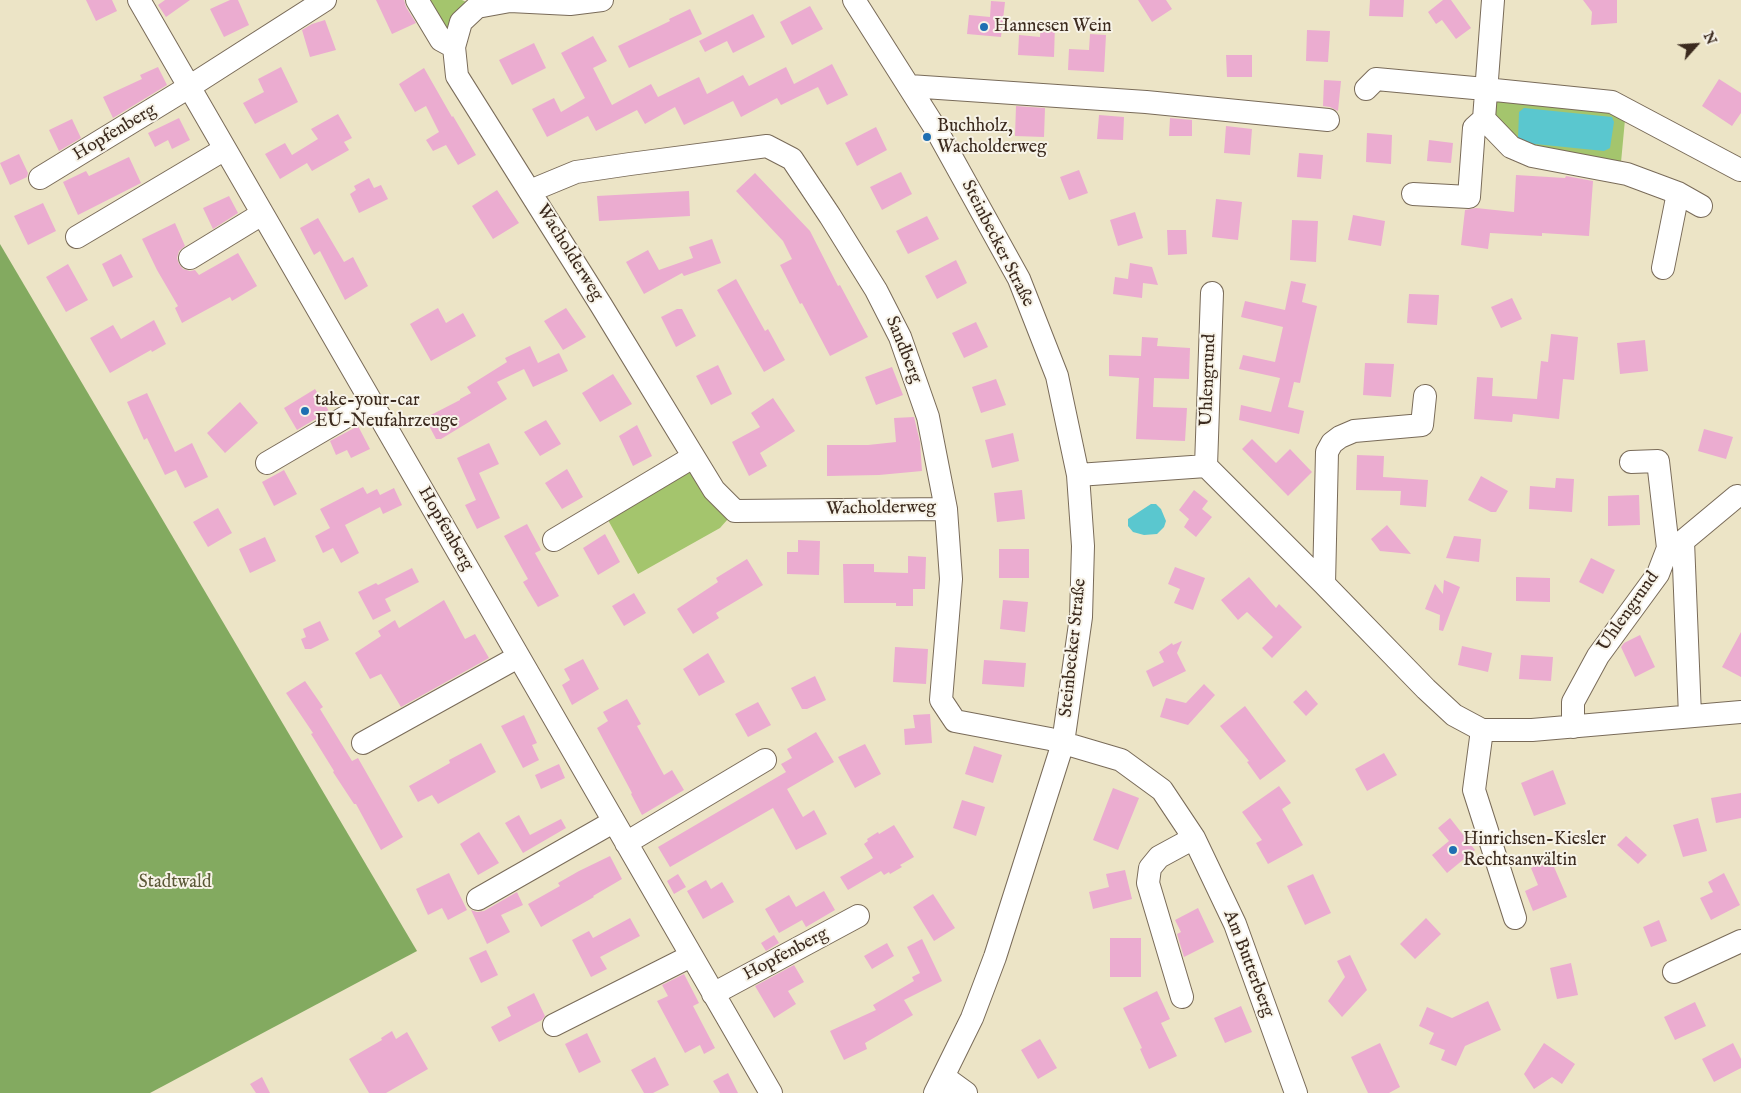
<!DOCTYPE html>
<html>
<head>
<meta charset="utf-8">
<style>
	body { margin:0 }
	#map { position:relative; width:1741px; height:1093px; overflow:hidden; background:#ece4c6; font-family:"IM FELL English",serif }
	canvas { display:block }
	.north { position:absolute; left:1671px; top:20px; width:50px; height:50px; -webkit-text-stroke:4px #f7f3e8; paint-order:stroke; rotate:64deg; font-size:14px; font-weight:700; line-height:20px; text-align:center; color:#3b2a1e }
	.north::after { content:''; display:block; margin:auto; width:18px; height:22px; background:#3b2a1e; clip-path:polygon(50% 0,100% 100%,50% 72%,0 100%) }
</style>
</head>
<body>
<div id="map">
<canvas width="1741" height="1093"></canvas>
<div class="north">N</div>
</div>
<script>
const c = document.querySelector('canvas').getContext('2d');
c.lineJoin = 'round';
function paint(path, color) { c.fillStyle = color; c.fill(path, 'evenodd'); }
const poly = rows => new Path2D(rows.map(r => 'M' + r).join(''));
function trace(path, color, width, dash) { c.strokeStyle = color; c.lineWidth = width; c.lineCap = dash ? 'butt' : 'round'; c.setLineDash(dash || []); c.stroke(path); }
function label(font, color, halo, rows, align = 'center') {
  c.font = font + ' "IM FELL English",serif'; c.lineWidth = 4; c.setLineDash([]); c.textBaseline = 'middle'; c.strokeStyle = halo; c.fillStyle = color; for (const [text, x, y, turn = 0] of rows) {
    c.save(); c.translate(x, y); c.rotate((+turn || 0) * Math.PI / 180); c.textAlign = isNaN(turn) ? turn : align; if (halo) c.strokeText(text, 0, 0); c.fillText(text, 0, 0); c.restore();
  }
}
paint(poly([
	[417,0,462,0,477,7,454,47],
	[1485,89,1626,109,1620,173,1532,156,1484,119],
	[693,457,735,511,720,528,638,574,603,511]
]), '#a4c56d');
paint(poly([
	[0,244,417,951,150,1093,0,1093]
]), '#83aa60');
paint(poly([
	[1524,108,1612,117,1614,122,1610,148,1604,151,1525,143,1518,139,1519,112],
	[1151,504,1156,504,1161,509,1166,521,1164,527,1157,534,1144,535,1133,532,1128,526,1128,519]
]), '#5ac7cf');
paint(poly([
	[86,0,112,0,117,11,96,21],
	[165,0,190,0,166,17,158,5],
	[230,0,238,0,249,25,224,37,210,9],
	[376,0,404,0,406,7,416,23,392,34],
	[1138,0,1166,0,1172,9,1152,22],
	[1370,0,1404,0,1403,17,1369,16],
	[1443,0,1451,0,1471,28,1456,39,1442,20,1436,24,1428,12],
	[1583,0,1617,0,1617,23,1591,25,1592,12],
	[991,1,1005,2,1001,37,967,34,969,15,990,17],
	[810,6,823,29,792,45,780,22],
	[690,9,702,34,629,68,618,46,670,21,669,19],
	[753,14,765,37,733,53,727,41,705,52,699,41],
	[325,20,336,50,310,57,302,30,312,24],
	[1041,23,1055,24,1054,57,1018,55,1019,35,1040,37],
	[1307,30,1330,31,1328,62,1306,61],
	[1090,34,1106,35,1104,72,1068,70,1069,49,1089,50],
	[593,36,607,61,593,68,612,105,651,84,658,97,699,77,707,94,743,75,749,86,786,67,794,84,832,64,848,95,827,105,818,87,781,105,777,98,741,117,733,101,684,125,675,107,645,124,637,110,596,131,588,116,547,137,532,109,554,98,561,112,585,98,561,53],
	[534,43,546,68,512,85,499,60],
	[1226,55,1252,55,1252,77,1227,77],
	[158,67,167,85,113,118,103,97,142,79,140,75],
	[281,67,298,102,255,124,243,103,264,92,258,79],
	[424,68,452,117,453,116,476,155,458,165,446,145,433,151,426,140,439,132,426,106,415,112,399,84],
	[1719,79,1741,93,1741,113,1732,126,1702,106],
	[1324,80,1341,81,1338,111,1330,107,1323,106],
	[1016,106,1045,108,1044,137,1015,136],
	[338,114,352,138,344,142,349,150,312,171,307,163,280,179,265,154,285,143,292,155,318,139,311,129],
	[1099,115,1124,117,1123,140,1097,139],
	[179,118,190,140,172,149,168,140,155,147,148,133],
	[1170,118,1192,120,1192,136,1169,136],
	[72,119,81,138,59,151,49,130],
	[1226,126,1252,129,1250,155,1224,153],
	[876,127,887,150,857,166,845,143],
	[1367,133,1392,135,1391,164,1366,162],
	[1429,140,1453,143,1451,163,1427,161],
	[1299,153,1323,155,1321,179,1297,177],
	[19,154,28,173,27,177,10,185,0,163],
	[129,157,141,183,78,215,63,182,86,171,89,176],
	[1079,170,1088,193,1069,200,1060,177],
	[901,172,912,194,882,210,870,187],
	[755,173,810,231,838,286,840,285,868,337,830,356,802,303,800,304,780,265,792,259,783,241,736,191],
	[1516,175,1565,178,1566,176,1593,181,1589,236,1542,233,1542,236,1490,233,1488,249,1461,245,1465,210,1476,208,1514,212],
	[369,178,374,188,381,185,388,199,359,213,350,194,356,190,354,186],
	[497,190,519,223,493,239,472,206],
	[689,191,690,216,599,221,597,196],
	[229,196,238,213,213,229,203,208],
	[1216,199,1242,202,1238,240,1212,237],
	[43,203,56,231,28,245,14,216],
	[1135,212,1143,238,1118,246,1110,220],
	[1353,215,1385,221,1381,246,1348,240],
	[927,216,939,239,908,254,896,231],
	[318,218,344,262,353,257,368,286,345,300,320,251,314,255,300,228],
	[1292,220,1318,221,1316,262,1290,260],
	[175,223,185,246,179,251,177,258,179,264,183,269,190,271,195,270,199,275,238,253,257,286,232,301,230,297,182,323,175,308,178,306,157,270,142,239],
	[1167,230,1186,230,1187,254,1168,255],
	[712,239,721,263,684,276,682,273,644,294,626,262,648,250,659,270,693,258,689,247],
	[121,254,133,277,113,287,102,264],
	[956,260,967,283,937,299,925,276],
	[1130,263,1152,267,1158,285,1143,283,1142,298,1113,294,1115,277,1128,279],
	[68,264,88,300,66,312,46,277],
	[736,279,765,331,768,329,785,360,764,372,717,290],
	[1291,281,1306,284,1302,302,1317,306,1300,383,1294,382,1288,407,1304,411,1299,434,1239,420,1241,405,1271,412,1280,378,1239,369,1243,355,1275,362,1283,327,1241,317,1245,301,1285,310],
	[1409,294,1439,295,1437,325,1407,323],
	[1512,298,1522,319,1501,328,1491,307],
	[438,308,446,323,463,313,476,336,431,361,410,324],
	[566,308,586,337,563,350,544,321],
	[677,309,682,309,696,336,676,347,661,317],
	[154,320,166,344,152,352,151,350,110,373,90,338,113,325,121,339],
	[976,322,988,347,964,358,952,333],
	[1551,334,1578,337,1574,380,1563,379,1559,419,1513,414,1512,422,1474,419,1477,377,1493,378,1492,396,1537,399,1541,361,1548,362],
	[1142,337,1158,338,1157,346,1190,348,1189,379,1154,378,1153,407,1187,408,1185,441,1136,439,1139,378,1109,376,1109,355,1141,356],
	[1645,340,1648,371,1620,374,1617,343],
	[530,346,538,363,559,353,568,371,533,387,524,369,497,382,507,399,441,439,436,439,425,418,460,400,460,399,471,393,467,387,507,362,505,358],
	[1365,363,1394,364,1391,397,1363,395],
	[718,365,732,394,711,405,696,376],
	[892,367,903,395,876,405,865,377],
	[613,374,632,404,600,422,582,393],
	[996,379,1006,405,981,413,972,387],
	[315,389,329,411,297,430,284,408],
	[147,393,175,452,192,443,208,477,185,488,176,470,165,475,147,438,144,440,127,402],
	[773,398,795,431,760,453,767,466,749,476,732,442,760,427,751,413],
	[240,402,258,423,225,453,207,433],
	[914,417,920,442,922,471,879,475,827,476,827,445,868,445,896,442,894,418],
	[546,420,561,444,540,456,524,432],
	[637,425,652,456,633,466,619,436],
	[358,426,370,449,351,458,347,450,336,455,330,441],
	[1704,429,1733,437,1726,459,1698,451],
	[1013,433,1019,461,992,468,985,440],
	[1252,439,1276,463,1290,449,1312,472,1288,496,1242,449],
	[489,443,499,464,479,473,500,518,477,529,465,505,476,500,457,458],
	[1357,455,1384,456,1383,477,1428,480,1426,507,1400,505,1401,491,1356,490],
	[567,469,583,497,562,509,545,483],
	[284,470,297,494,274,506,262,482],
	[1481,476,1508,491,1496,512,1491,512,1468,500],
	[1556,478,1574,479,1572,512,1529,509,1530,486,1555,488],
	[363,487,367,494,377,489,380,495,394,488,402,505,383,514,380,507,345,525,359,553,341,563,333,548,323,553,315,536,330,528,320,509],
	[1022,490,1025,519,997,522,994,493],
	[1194,490,1208,501,1202,509,1212,517,1196,537,1184,527,1189,519,1179,510],
	[1639,495,1640,525,1608,526,1608,496],
	[218,508,232,533,208,547,193,522],
	[527,524,541,550,535,553,559,596,538,607,523,582,528,579,504,536],
	[1387,525,1411,554,1380,551,1371,539],
	[605,534,620,562,598,575,583,548],
	[1454,536,1481,539,1479,562,1446,558],
	[265,537,276,561,250,573,239,549],
	[798,540,820,541,819,575,787,574,787,552,798,552],
	[999,549,1029,549,1029,578,999,578],
	[908,556,926,557,925,589,913,589,913,606,896,606,896,603,844,603,843,564,874,564,874,572,908,573],
	[1591,558,1615,570,1603,594,1579,582],
	[747,559,763,585,716,613,719,618,693,634,677,609,718,582,716,578],
	[1175,567,1205,578,1193,610,1174,603,1180,589,1168,584],
	[412,568,419,582,385,599,391,611,373,620,358,592,376,583,378,585],
	[1249,577,1276,608,1279,604,1302,627,1272,658,1262,648,1273,637,1247,612,1238,620,1221,600],
	[1516,577,1550,578,1550,602,1516,601],
	[1444,580,1460,587,1443,631,1439,630,1440,615,1425,609,1435,584,1443,594],
	[634,593,646,613,624,626,612,606],
	[444,600,465,639,475,634,489,658,401,707,381,674,370,679,355,653,381,636,378,631,395,620,399,628],
	[1003,600,1028,602,1025,632,1000,629],
	[320,621,329,640,311,649,305,649,301,639,306,637,303,629],
	[1741,632,1741,677,1722,667],
	[1640,635,1655,667,1635,677,1621,647,1624,643],
	[1182,641,1177,653,1186,671,1153,687,1146,671,1164,662,1159,652,1172,643,1173,645],
	[1462,646,1492,653,1488,672,1458,665],
	[895,647,928,649,926,684,893,682],
	[708,653,725,682,699,696,683,669],
	[1521,655,1553,657,1551,681,1519,679],
	[583,659,599,689,572,705,562,685,570,680,564,669],
	[984,660,1026,663,1024,687,982,684],
	[815,676,826,700,807,709,802,709,791,688],
	[305,681,323,707,320,709,352,761,358,758,403,837,381,850,356,804,354,804,333,772,334,771,311,734,313,733,286,693],
	[1204,684,1215,695,1188,725,1160,717,1166,698,1186,703],
	[1306,690,1318,704,1306,716,1293,702],
	[627,699,641,724,637,726,664,775,672,770,684,790,642,815,631,794,632,793,597,728,608,721,603,712],
	[758,702,771,725,748,737,735,714],
	[1245,706,1286,761,1260,780,1247,762,1249,761,1220,726],
	[930,714,932,743,905,745,904,729,915,728,913,715],
	[524,715,537,743,532,745,539,760,523,768,501,726],
	[816,732,834,762,787,789,803,817,814,810,827,834,796,850,773,808,670,867,658,847,786,772,781,764,792,758,787,749],
	[481,743,496,772,438,804,432,795,418,802,409,786,450,763,449,760],
	[865,744,881,774,855,788,838,757],
	[974,746,1002,755,993,783,965,774],
	[1384,753,1397,775,1367,791,1355,769],
	[559,764,565,778,541,789,535,775],
	[1553,770,1566,804,1534,816,1521,783],
	[1279,786,1291,803,1282,809,1303,845,1268,864,1256,843,1262,840,1242,812],
	[1113,788,1139,798,1118,850,1093,840],
	[1741,793,1741,818,1716,823,1711,798],
	[962,800,985,807,976,836,953,828],
	[519,815,530,835,561,819,566,828,523,853,505,823],
	[1450,818,1475,850,1447,873,1432,855,1449,841,1438,828],
	[1698,818,1707,851,1683,857,1673,825],
	[894,825,914,857,900,865,902,867,890,874,889,872,884,875,881,871,848,890,840,877,873,858,864,844,868,841,867,839,878,832,879,834],
	[479,832,499,863,478,875,460,844],
	[1626,836,1647,855,1638,864,1617,845],
	[610,856,622,879,593,896,594,897,541,927,528,904,560,886,558,883,579,871],
	[1551,860,1567,897,1533,911,1525,891,1538,885,1531,868],
	[1125,870,1132,899,1093,909,1089,892,1109,887,1106,874],
	[449,873,467,910,448,920,442,908,428,915,416,889],
	[1724,873,1740,905,1711,920,1700,898,1713,892,1708,882],
	[678,874,686,887,674,894,667,881],
	[1313,874,1331,913,1305,925,1287,886],
	[706,880,711,889,722,882,734,902,703,919,687,891],
	[824,891,835,910,806,927,802,920,779,933,765,909,789,895,796,907],
	[517,892,523,905,501,915,510,932,487,944,471,910,477,912,484,911],
	[933,894,955,928,934,941,913,907],
	[1198,908,1214,942,1184,957,1177,934,1181,932,1175,920],
	[630,918,640,936,600,957,607,969,591,977,572,940,589,931,593,938],
	[1426,918,1441,934,1415,959,1400,944],
	[1659,920,1667,941,1651,947,1643,927],
	[774,935,779,943,766,951,761,943],
	[1110,938,1141,938,1141,977,1110,977],
	[922,939,942,981,904,1000,913,1015,865,1043,867,1049,844,1060,830,1031,876,1010,873,1005,914,981,912,977,920,973,907,947],
	[887,943,894,956,872,969,864,956],
	[486,950,498,975,481,983,469,958],
	[1350,955,1367,990,1342,1017,1328,1001,1345,977,1337,961],
	[1571,963,1578,995,1557,999,1550,968],
	[794,965,804,982,788,991,796,1004,774,1018,755,986],
	[684,974,699,1003,693,1006,715,1048,704,1054,700,1045,685,1053,657,1001,668,996,662,985],
	[1157,991,1170,1019,1161,1023,1177,1056,1149,1069,1140,1049,1142,1048,1123,1008],
	[534,993,545,1016,542,1020,499,1042,491,1027,511,1016,507,1007],
	[1488,1001,1501,1030,1465,1046,1456,1066,1441,1060,1445,1050,1429,1044,1434,1033,1419,1026,1427,1007,1452,1018],
	[1695,1002,1706,1026,1675,1040,1664,1017],
	[1241,1006,1252,1032,1225,1043,1214,1018],
	[392,1031,396,1039,407,1032,428,1069,386,1093,369,1093,349,1059,382,1040,381,1038],
	[587,1033,601,1062,579,1073,565,1044],
	[1040,1039,1057,1068,1038,1079,1021,1050],
	[1380,1043,1400,1087,1389,1093,1368,1093,1351,1057],
	[1544,1043,1575,1064,1562,1084,1552,1077,1534,1089,1524,1074],
	[1733,1043,1741,1059,1741,1068,1714,1082,1702,1059],
	[655,1057,669,1085,653,1093,644,1093,631,1070],
	[728,1073,738,1093,720,1093,713,1081],
	[262,1077,270,1093,256,1093,250,1084]
]), '#ebacd0');
const minor = poly([
	[139,0,771,1093],
	[417,0,441,40,454,47],
	[602,0,570,4,510,1,477,7,461,22,454,47,457,76,601,305,714,490,735,511,946,509],
	[854,0,937,131,1019,279,1057,376,1078,475,1083,546,1081,617,1063,743,995,957,972,1018,935,1093],
	[1493,0,1484,119,1511,147,1532,156,1627,174,1678,193,1701,206],
	[909,86,1146,102,1328,120],
	[1366,89,1376,79,1485,89,1612,102,1740,170],
	[40,178,189,87,325,0],
	[530,191,576,172,630,164,767,146,792,159,830,216,876,290,900,337,928,417,946,509,951,579,941,700,955,721,1050,739,1121,760,1162,790,1194,838,1235,924,1296,1093],
	[1413,194,1469,197,1474,128,1484,119],
	[77,237,225,149],
	[190,258,262,214],
	[1663,268,1678,193],
	[267,463,371,402],
	[1206,466,1212,293],
	[1078,475,1206,466,1324,584,1426,689,1454,715,1482,730,1532,730,1741,712],
	[554,540,693,457],
	[1324,584,1327,452,1332,443,1340,437,1354,431,1422,425,1425,396],
	[1690,716,1683,541,1737,496],
	[1573,727,1573,702,1598,656,1658,574,1668,548,1658,461,1631,462],
	[1482,730,1474,790,1515,918],
	[363,743,518,657],
	[626,843,765,760],
	[478,899,613,822],
	[1674,972,1741,941],
	[713,994,858,916],
	[1182,997,1148,883,1150,868,1159,857,1194,838],
	[554,1025,691,956],
	[944,1077,966,1093]
]);
trace(minor, '#796b59', 24);
trace(minor, '#fff', 22);
for (const [x, y, r, color] of [
	[984,27,5,"#1f6fb2"],
	[927,137,5,"#1f6fb2"],
	[305,411,5,"#1f6fb2"],
	[1453,850,5,"#1f6fb2"]
]) { const dot = new Path2D(); dot.arc(x, y, r, 0, 2 * Math.PI); c.fillStyle = color; c.fill(dot); trace(dot, '#f7f3e8', 2); }
label('18px', '#3b2a1e', '#f7f3e8', [
	["Hannesen Wein",994,27],
	["Buchholz,",937,127],
	["Wacholderweg",937,148],
	["take-your-car",315,401],
	["EU-Neufahrzeuge",315,422],
	["Hinrichsen-Kiesler",1463,840],
	["Rechtsanwältin",1463,861]
], 'left');
label('18px', '#3b2a1e', '#f7f3e8', [
	["Hopfenberg",115,133,-31],
	["Steinbecker Straße",997,244,63],
	["Wacholderweg",569,253,58],
	["Sandberg",903,350,68],
	["Uhlengrund",1209,380,-88],
	["Wacholderweg",881,509,-1],
	["Hopfenberg",445,529,60],
	["Uhlengrund",1629,612,-55],
	["Steinbecker Straße",1074,648,-84],
	["Hopfenberg",786,955,-28],
	["Am Butterberg",1248,964,69]
]);
label('18px', '#5a5836', '#f7f3e8', [
	["Stadtwald",175,883]
]);
</script>
</body>
</html>
